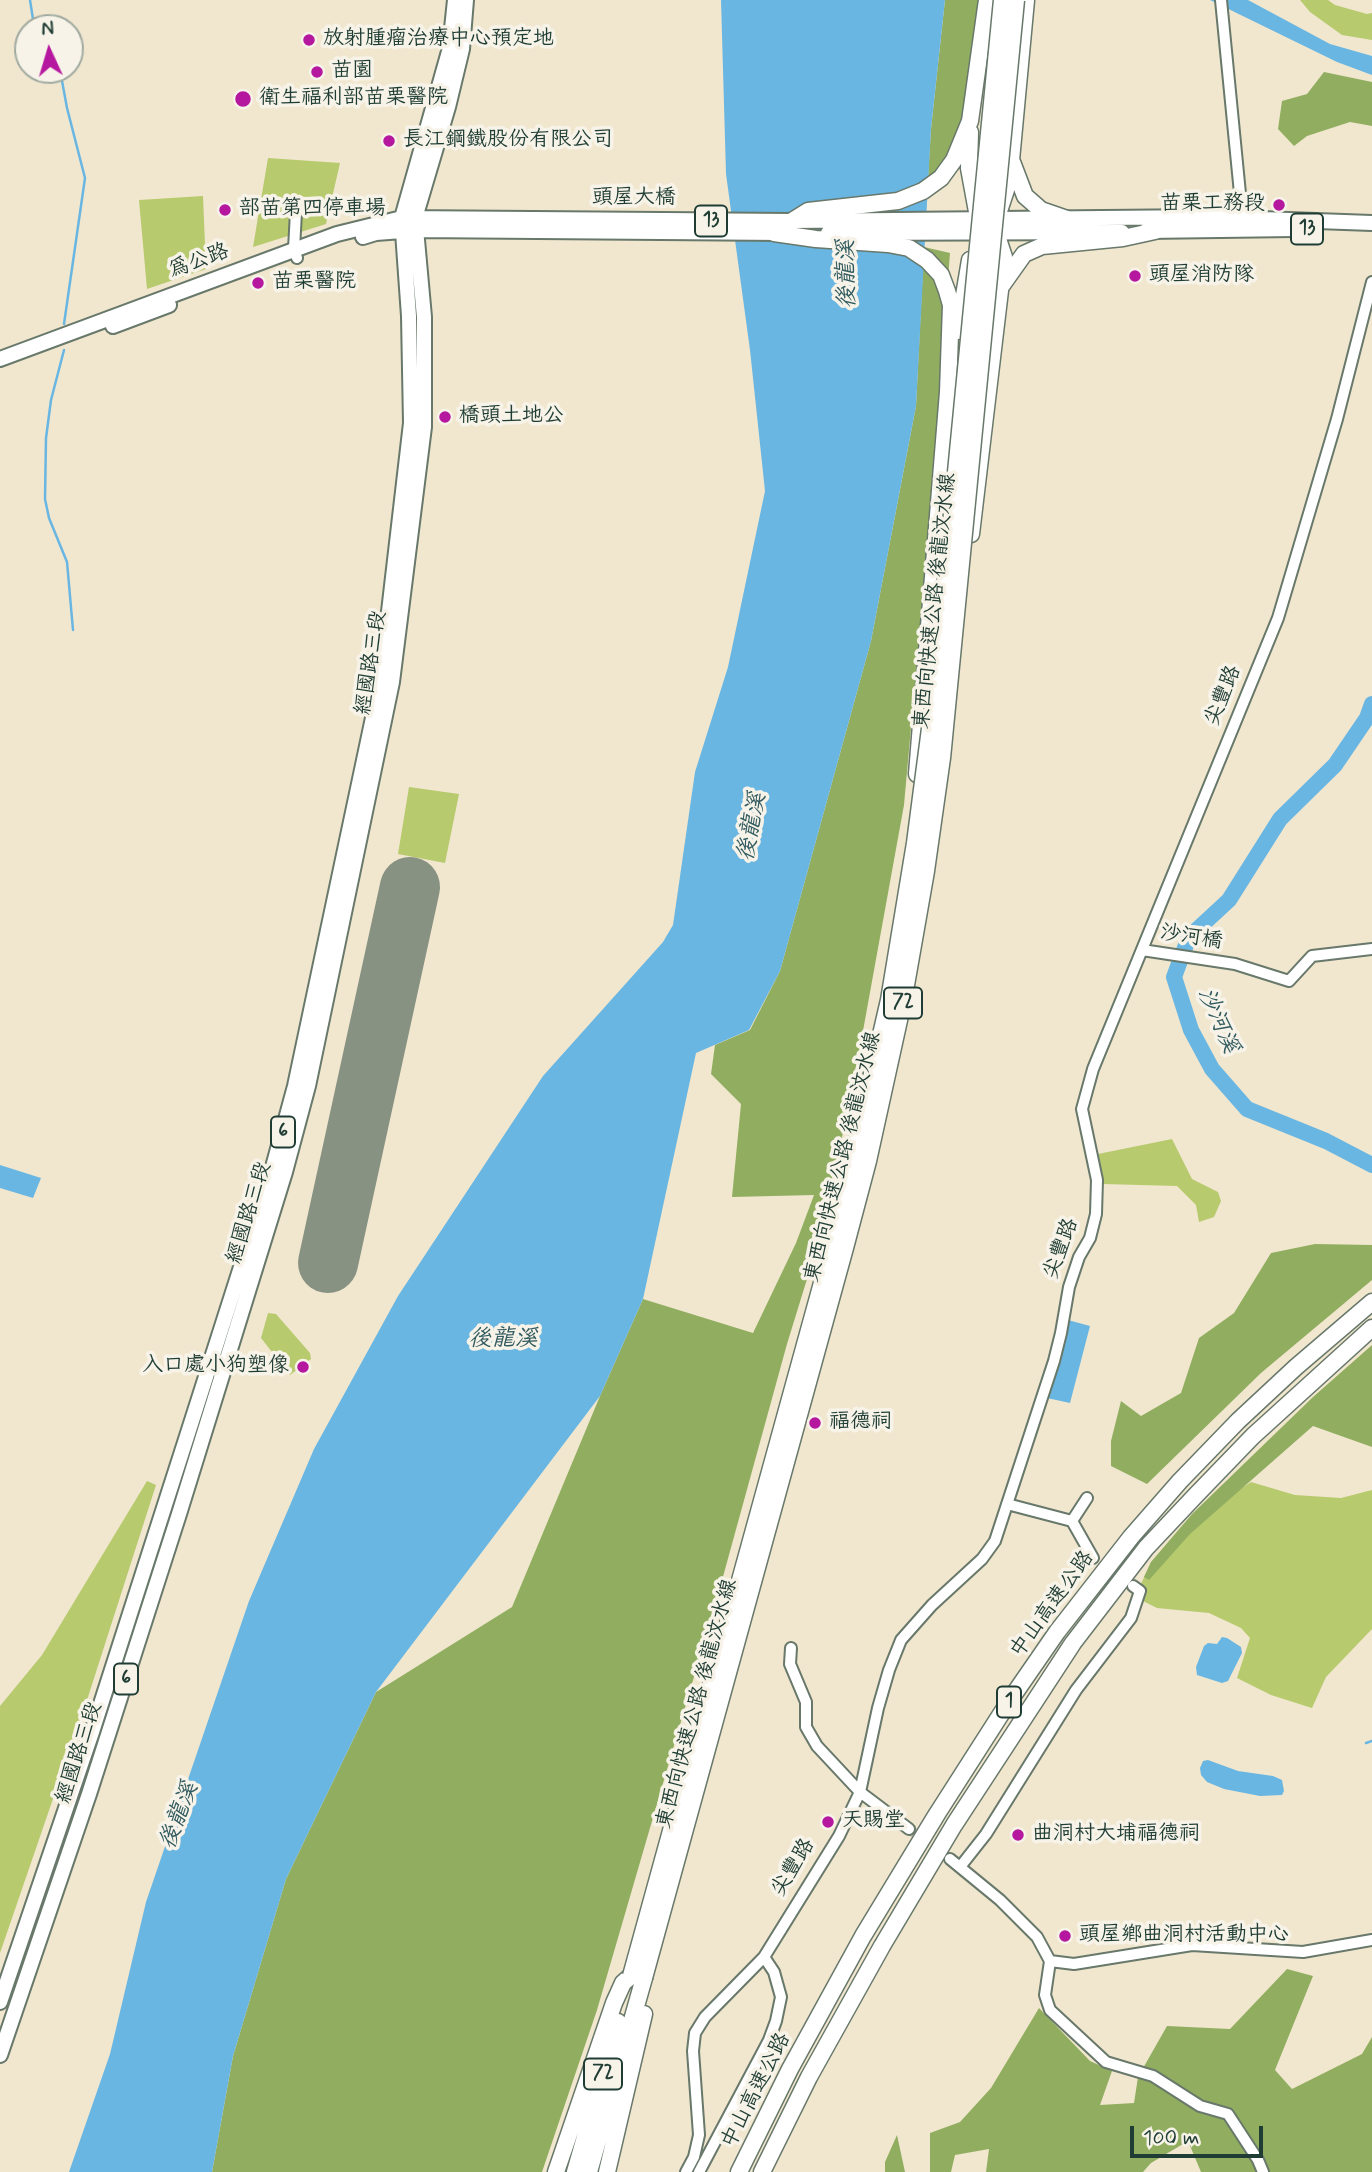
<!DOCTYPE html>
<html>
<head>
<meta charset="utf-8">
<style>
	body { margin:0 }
	#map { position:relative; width:1372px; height:2172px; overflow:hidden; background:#f1e7cf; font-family:Mynerve,sans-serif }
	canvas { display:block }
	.north { position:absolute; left:14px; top:14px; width:70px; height:70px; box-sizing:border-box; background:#f7f3e8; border:2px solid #a1aaa0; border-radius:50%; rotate:356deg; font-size:19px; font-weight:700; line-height:28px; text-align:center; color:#1f3d34 }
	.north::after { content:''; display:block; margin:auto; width:24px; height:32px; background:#b5179e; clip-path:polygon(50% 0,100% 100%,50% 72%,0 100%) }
	.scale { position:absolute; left:1130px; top:2126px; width:133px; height:32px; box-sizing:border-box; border:4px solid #1f3d34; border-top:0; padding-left:9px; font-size:21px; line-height:24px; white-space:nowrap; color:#1f3d34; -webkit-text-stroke:5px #f7f3e8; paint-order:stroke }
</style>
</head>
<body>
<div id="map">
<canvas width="1372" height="2172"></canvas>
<div class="north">N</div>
<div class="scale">100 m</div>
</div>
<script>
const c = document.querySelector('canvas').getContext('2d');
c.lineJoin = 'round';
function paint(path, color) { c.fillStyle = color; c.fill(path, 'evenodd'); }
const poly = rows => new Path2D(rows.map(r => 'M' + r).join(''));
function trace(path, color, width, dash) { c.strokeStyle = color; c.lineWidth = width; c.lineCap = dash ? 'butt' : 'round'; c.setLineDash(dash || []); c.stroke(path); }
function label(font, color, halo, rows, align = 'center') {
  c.font = font + ' Mynerve,"LXGW WenKai TC",sans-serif'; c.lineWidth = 7; c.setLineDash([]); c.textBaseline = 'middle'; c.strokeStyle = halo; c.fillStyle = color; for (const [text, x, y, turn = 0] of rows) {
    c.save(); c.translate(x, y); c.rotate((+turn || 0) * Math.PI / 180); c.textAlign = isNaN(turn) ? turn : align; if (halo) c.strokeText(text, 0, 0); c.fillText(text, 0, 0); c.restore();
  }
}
paint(poly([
	[1300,0,1328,0,1335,5,1367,14,1372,13,1372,40,1342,35,1310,12],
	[268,158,340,163,326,224,253,247],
	[203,196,206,269,147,289,139,200],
	[409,787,459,794,445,863,398,854],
	[1172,1139,1192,1179,1218,1192,1221,1201,1214,1217,1199,1222,1196,1205,1177,1186,1103,1184,1098,1154],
	[268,1313,276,1314,310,1353,311,1359,290,1375,261,1338],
	[147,1481,156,1485,88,1697,0,1953,0,1706,42,1655],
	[1251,1482,1295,1495,1341,1498,1372,1490,1372,1629,1326,1677,1312,1708,1271,1695,1237,1678,1250,1638,1241,1628,1209,1613,1157,1608,1135,1597,1151,1562,1227,1498]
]), '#b7ca6d');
paint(poly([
	[945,0,978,0,965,113,945,165,928,178,931,129],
	[1324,72,1372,82,1372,126,1350,122,1307,136,1294,146,1278,129,1282,101,1307,94],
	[924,247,950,253,930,517,904,805,849,1108,811,1266,787,1344,721,1584,597,2010,542,2172,212,2172,233,2056,286,1879,376,1692,512,1607,600,1396,643,1299,753,1333,796,1243,814,1195,732,1197,741,1104,711,1074,715,1045,750,1030,780,971,871,641,916,406],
	[1315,1244,1372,1245,1372,1280,1261,1373,1147,1484,1111,1466,1111,1441,1121,1401,1141,1416,1181,1393,1199,1338,1234,1313,1271,1253],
	[1372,1345,1372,1447,1313,1426,1190,1534,1149,1580,1144,1577,1151,1562,1192,1514,1313,1397],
	[1287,1969,1313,1976,1275,2070,1292,2089,1362,2054,1372,2037,1372,2172,1201,2172,1188,2141,1151,2163,1143,2172,986,2172,989,2149,955,2155,951,2172,930,2172,930,2133,960,2122,991,2088,1039,2008,1090,2061,1112,2071,1100,2105,1134,2103,1138,2077,1167,2026,1230,2029],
	[897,2135,905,2172,885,2172,885,2162]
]), '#91ae60');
paint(poly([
	[721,0,945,0,931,129,916,406,871,641,780,971,749,1030,696,1053,643,1299,600,1396,376,1692,286,1879,233,2056,212,2172,69,2172,110,2054,146,1902,249,1601,314,1449,398,1296,543,1076,663,942,673,925,695,772,728,667,765,491,750,350,726,174],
	[1210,0,1248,0,1330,44,1372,56,1372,75,1337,62],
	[0,1165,41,1178,33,1198,0,1188],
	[1068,1320,1090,1326,1070,1403,1047,1398,1064,1348],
	[1222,1637,1227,1638,1241,1647,1242,1653,1228,1681,1222,1683,1197,1675,1196,1667,1204,1646,1208,1643,1217,1644],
	[1208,1760,1238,1771,1273,1776,1282,1780,1284,1791,1282,1795,1260,1796,1224,1789,1207,1782,1201,1775,1200,1768,1203,1761]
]), '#69b6e2');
trace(poly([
	[30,0,33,19,39,28],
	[60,70,67,108,85,178,64,324],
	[64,350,51,400,46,438,45,499,49,518,67,562,73,630],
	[1366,1743,1372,1741]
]), '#69b6e2', 2.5);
trace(poly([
	[1372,704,1367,718,1335,765,1280,819,1229,900,1189,937,1174,977,1191,1030,1212,1069,1247,1109,1326,1141,1372,1165]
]), '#69b6e2', 16);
trace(poly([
	[328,1263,410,887]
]), '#889282', 60);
trace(poly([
	[909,1829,950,1859]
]), '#c7c5b0', 10, [10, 5]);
const minor = poly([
	[1221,0,1243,224],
	[296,212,294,249,297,258],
	[1142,950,1235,964,1289,981,1312,956,1372,949],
	[1007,1504,1072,1521,1093,1558],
	[1072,1521,1087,1498],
	[791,1648,790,1664,806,1702,806,1727,817,1746,860,1792,909,1829],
	[950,1859,1000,1900,1037,1937,1050,1961,1045,1995,1050,2010,1106,2062,1153,2076,1200,2106,1228,2114,1258,2160,1263,2172],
	[960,1867,986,1834,1076,1690,1131,1618,1140,1591,1133,1586],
	[1050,1961,1074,1964,1192,1945,1303,1952,1372,1940],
	[686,2172,694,2157,699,2135,693,2051,695,2033,705,2017,764,1957,839,1836,860,1792,878,1708,889,1670,901,1640,932,1605,982,1559,995,1541,1054,1361,1061,1333,1069,1287,1079,1257,1090,1238,1096,1214,1097,1180,1082,1109,1093,1069,1278,618,1337,419,1372,282],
	[699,2172,769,2040,776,2021,781,1997,774,1972,764,1957]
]);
const major = poly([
	[1146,231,1294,229],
	[828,233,1122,232],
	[363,237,376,233,415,230,783,233],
	[113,326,169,305],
	[0,359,337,234,402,218,792,221,1206,217,1372,223],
	[0,2002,92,1732,189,1430,273,1167,295,1086,381,680,411,423,409,316,402,218,450,48,455,0],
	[0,2055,89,1794,179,1514,285,1172,308,1086,392,682,424,427,424,317,415,218,448,107,462,49,466,0]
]);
const highway = poly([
	[970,132,969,168,978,217],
	[1012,162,1025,196,1041,210,1067,219],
	[792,221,808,211,898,201,923,191,941,178,954,160,970,121,987,0],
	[774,233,816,239,888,244,909,248,927,260,941,275,947,291,951,305,948,392,917,774],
	[1002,285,1024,254,1042,246,1123,238,1155,231],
	[958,331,970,260],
	[971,534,1004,257,996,233,996,220,1006,190,1011,160,1026,0],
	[556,2172,614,2003,623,1983,631,1976],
	[575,2172,618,2022],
	[589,2172,644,1978],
	[607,2172,644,2014],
	[739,2172,790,2069,863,1936,937,1814,1010,1700,1057,1632,1131,1537,1180,1481,1238,1421,1296,1367,1372,1302],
	[762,2172,809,2077,882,1946,954,1825,1073,1643,1146,1548,1196,1495,1253,1436,1372,1328]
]);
trace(minor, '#68786a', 14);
trace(major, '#68786a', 18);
trace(highway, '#68786a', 19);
trace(minor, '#fff', 10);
trace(major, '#fff', 14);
trace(highway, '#fff', 16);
const highwayBridge = poly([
	[631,1976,833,1243,889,1000,915,843,934,698,1002,0],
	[644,1978,845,1248,868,1161,903,1002,926,871,942,758,1016,0]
]);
trace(highwayBridge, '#68786a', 19, []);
trace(highwayBridge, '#fff', 16);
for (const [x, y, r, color] of [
	[309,40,7,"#b5179e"],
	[317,72,7,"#b5179e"],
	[243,99,9,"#b5179e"],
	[389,141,7,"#b5179e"],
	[1279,205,7,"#b5179e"],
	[225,210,7,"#b5179e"],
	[1135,276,7,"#b5179e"],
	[258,283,7,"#b5179e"],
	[445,417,7,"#b5179e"],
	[303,1367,7,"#b5179e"],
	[815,1423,7,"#b5179e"],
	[828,1822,7,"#b5179e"],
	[1018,1835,7,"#b5179e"],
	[1065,1936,7,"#b5179e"]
]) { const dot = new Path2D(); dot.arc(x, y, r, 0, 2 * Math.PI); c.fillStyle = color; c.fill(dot); trace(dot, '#f7f3e8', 2.5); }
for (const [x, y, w] of [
	[711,221,32],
	[1307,229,32],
	[903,1003,38],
	[283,1132,24],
	[126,1679,24],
	[1009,1702,24],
	[603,2074,38]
]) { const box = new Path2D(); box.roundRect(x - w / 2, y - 15.5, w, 31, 5); c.fillStyle = '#f7f3e8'; c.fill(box); trace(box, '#1f3d34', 2); }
label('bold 19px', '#1f3d34', null, [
	["13",711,221],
	["13",1307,229],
	["72",903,1003],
	["6",283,1132],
	["6",126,1679],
	["1",1009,1702],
	["72",603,2074]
]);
label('21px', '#1f3d34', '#f7f3e8', [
	["放射腫瘤治療中心預定地",323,40],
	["苗園",331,72],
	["衛生福利部苗栗醫院",259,99],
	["長江鋼鐵股份有限公司",403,141],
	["苗栗工務段",1265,205,"right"],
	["部苗第四停車場",239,210],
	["頭屋消防隊",1149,276],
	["苗栗醫院",272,283],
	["橋頭土地公",459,417],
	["入口處小狗塑像",289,1367,"right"],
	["福德祠",829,1423],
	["天賜堂",842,1822],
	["曲洞村大埔福德祠",1032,1835],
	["頭屋鄉曲洞村活動中心",1079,1936]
], 'left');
label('21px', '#1f3d34', '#f7f3e8', [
	["頭屋大橋",634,199],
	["為公路",199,262,-20],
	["東西向快速公路 後龍汶水線",936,601,-84],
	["經國路三段",372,663,-81],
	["尖豐路",1224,696,-68],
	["沙河橋",1191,938,9],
	["東西向快速公路 後龍汶水線",844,1157,-76],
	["經國路三段",250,1213,-73],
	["尖豐路",1062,1249,-70],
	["中山高速公路",1053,1605,-54],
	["東西向快速公路 後龍汶水線",698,1704,-75],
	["經國路三段",80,1753,-72],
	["尖豐路",794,1868,-59],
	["中山高速公路",757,2091,-63]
]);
label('italic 23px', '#325b60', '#f7f3e8', [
	["後龍溪",848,274,-91],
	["後龍溪",753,827,-79],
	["沙河溪",1217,1021,66],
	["後龍溪",503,1340],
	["後龍溪",180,1816,-69]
]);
</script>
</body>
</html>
